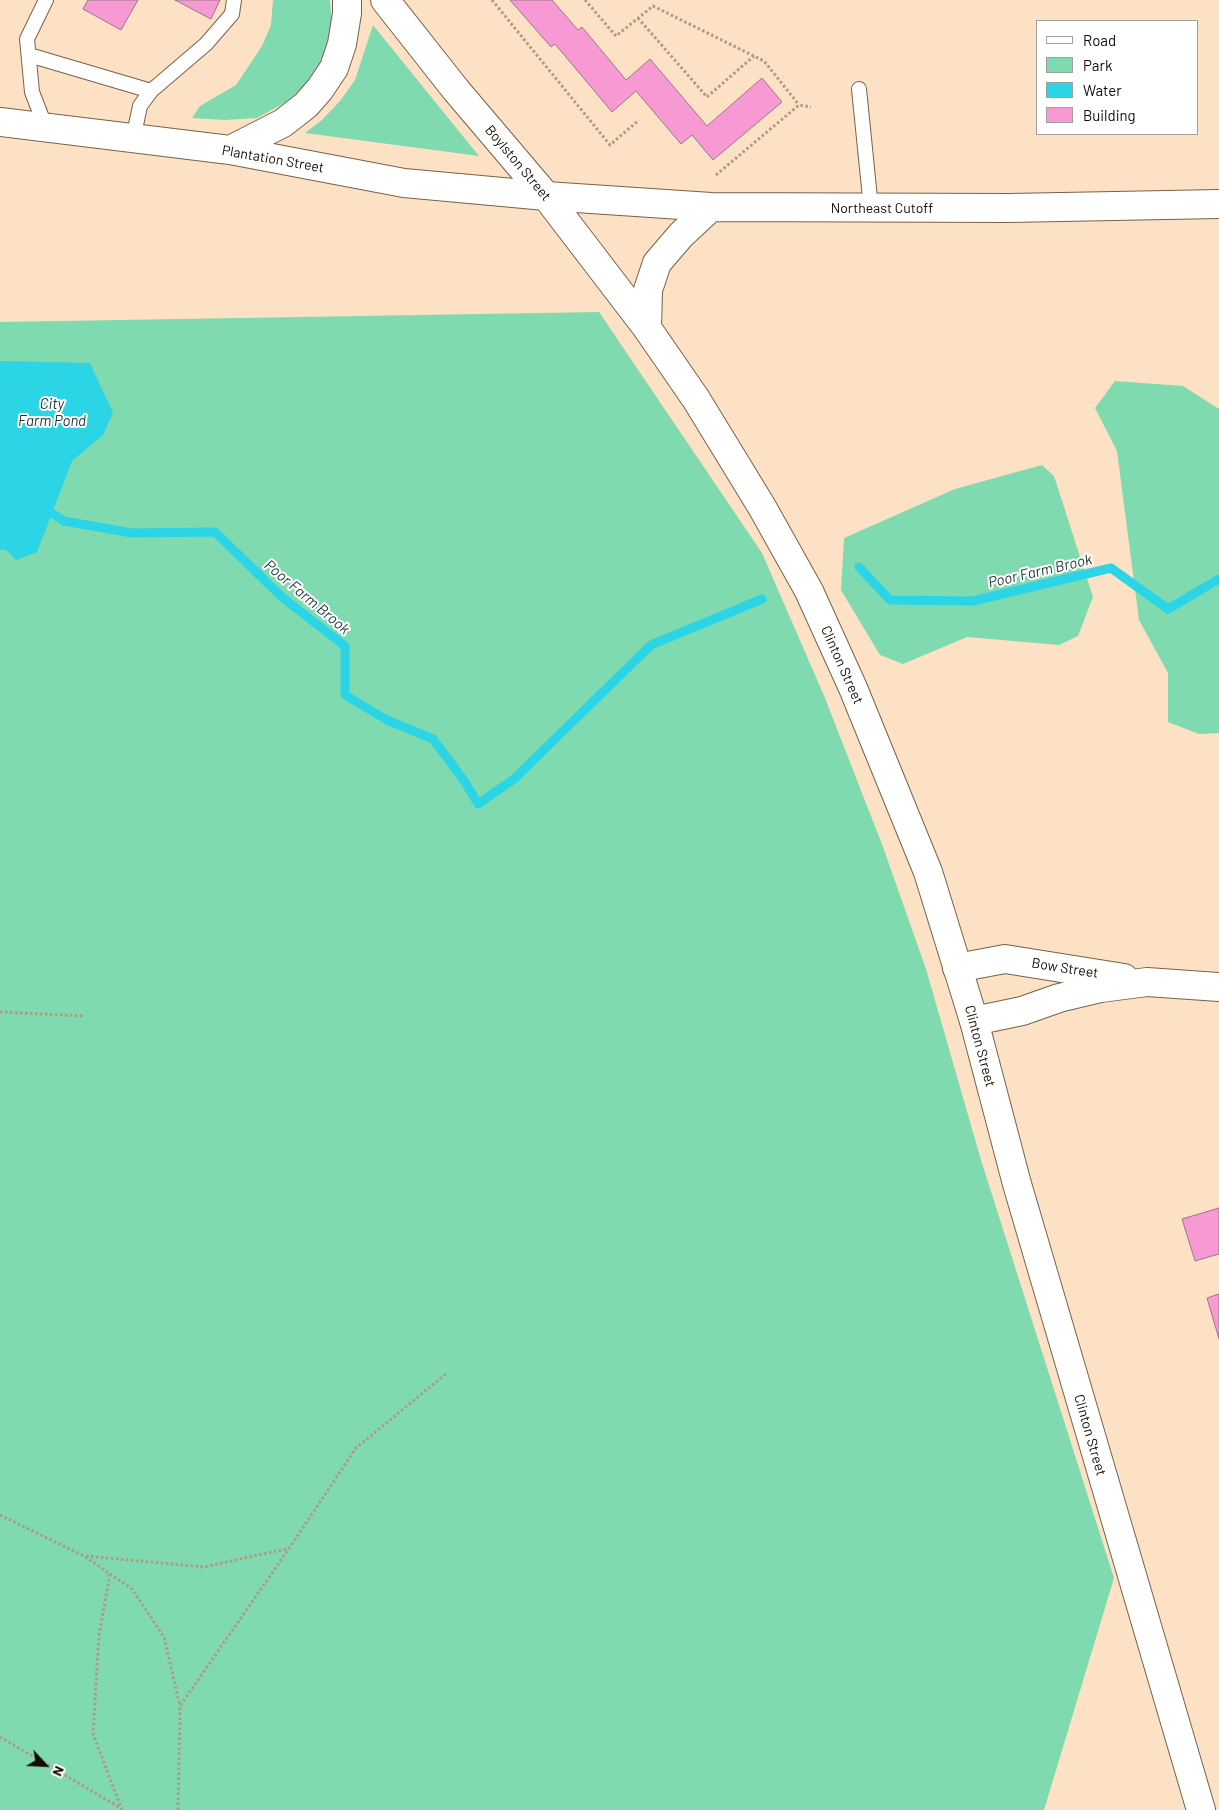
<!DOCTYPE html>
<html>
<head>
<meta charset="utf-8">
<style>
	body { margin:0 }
	#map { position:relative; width:1219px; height:1810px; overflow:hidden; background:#fce1c5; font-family:Barlow,sans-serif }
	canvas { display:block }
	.legend { position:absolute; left:1036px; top:20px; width:162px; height:115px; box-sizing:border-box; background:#fff; border:1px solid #a19e9b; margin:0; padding:6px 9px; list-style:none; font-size:15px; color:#140c04 }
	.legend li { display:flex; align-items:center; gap:10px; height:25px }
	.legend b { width:25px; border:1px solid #a19e9b }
	.north { position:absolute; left:20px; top:1740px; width:50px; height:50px; -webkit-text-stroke:4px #fff; paint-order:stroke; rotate:115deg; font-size:14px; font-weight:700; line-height:20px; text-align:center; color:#140c04 }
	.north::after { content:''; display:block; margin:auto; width:18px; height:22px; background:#140c04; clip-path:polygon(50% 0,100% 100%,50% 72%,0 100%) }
</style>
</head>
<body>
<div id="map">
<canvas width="1219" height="1810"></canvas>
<ul class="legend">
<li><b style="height:6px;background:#fff"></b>Road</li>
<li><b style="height:14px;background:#80daaf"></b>Park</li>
<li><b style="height:14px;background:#2bd5e6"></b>Water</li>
<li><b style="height:14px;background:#f79ad3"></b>Building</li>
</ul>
<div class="north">N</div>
</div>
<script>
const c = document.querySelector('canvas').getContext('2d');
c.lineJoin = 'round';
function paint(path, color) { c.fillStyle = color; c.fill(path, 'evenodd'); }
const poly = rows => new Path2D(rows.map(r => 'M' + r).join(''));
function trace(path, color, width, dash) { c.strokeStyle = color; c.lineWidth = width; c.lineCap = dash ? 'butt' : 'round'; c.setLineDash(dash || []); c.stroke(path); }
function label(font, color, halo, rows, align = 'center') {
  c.font = font + ' Barlow,sans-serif'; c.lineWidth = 4; c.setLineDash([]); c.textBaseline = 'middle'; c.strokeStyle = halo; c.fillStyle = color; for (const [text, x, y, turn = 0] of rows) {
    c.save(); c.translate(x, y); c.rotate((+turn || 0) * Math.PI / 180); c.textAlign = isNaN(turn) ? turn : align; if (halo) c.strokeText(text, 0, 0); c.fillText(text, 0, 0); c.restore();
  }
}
paint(poly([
	[273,0,330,0,332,27,323,58,311,80,286,102,257,118,225,120,192,118,200,106,236,85,262,46,271,25],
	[373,25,479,156,305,133,322,120,340,101,355,80],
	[599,312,762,553,825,698,883,847,926,969,981,1160,1114,1578,1044,1810,0,1810,0,322],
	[1115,381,1183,386,1219,409,1219,733,1199,734,1168,722,1168,673,1139,620,1117,451,1095,408],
	[1042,465,1054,476,1093,597,1078,636,1059,645,967,637,903,664,880,655,841,590,844,538,955,489]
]), '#80daaf');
paint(poly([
	[0,361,90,363,113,413,103,435,72,461,37,552,16,560,6,550,0,550]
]), '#2bd5e6');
trace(poly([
	[44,508,64,521,132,533,215,532,283,598,345,646,345,695,387,720,433,739,465,782,478,804,514,779,651,645,762,599],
	[859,567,890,600,973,601,1111,568,1168,609,1219,579]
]), '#2bd5e6', 9);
const building = poly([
	[88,0,138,0,121,30,83,9,88,0],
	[175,0,220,0,211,19,175,0],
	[510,0,552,0,578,30,582,27,626,80,650,59,707,126,762,78,782,102,713,160,692,135,681,144,636,91,612,112,555,44,551,47,510,0],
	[1219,1208,1219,1254,1195,1261,1182,1219,1219,1208],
	[1219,1294,1219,1339,1207,1298,1219,1294]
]);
paint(building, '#f79ad3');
trace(building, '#98788a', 1);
const service = poly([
	[46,0,27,39,32,92,46,128],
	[29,55,151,91],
	[859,89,871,208],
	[133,139,140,106,151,91,206,44,232,14,234,0]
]);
const minor = poly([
	[957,968,1005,959,1124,978],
	[974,1021,1022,1011,1059,998,1101,988,1147,982,1219,987]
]);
const secondary = poly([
	[385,0,456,90,546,196,647,328,696,399,762,507,809,591,853,688,928,872,974,1021,1017,1184,1201,1810],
	[0,122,230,150,404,183,546,196,711,207,1009,208,1219,204],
	[230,150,283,123,306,105,320,89,334,68,342,44,347,13,347,0],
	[647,328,648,290,657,263,681,235,711,207]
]);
trace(service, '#786148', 16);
trace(minor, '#786148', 30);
trace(secondary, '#786148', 30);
trace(poly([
	[492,0,610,145,639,120],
	[585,0,616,36,653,6,764,61,799,105],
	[638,18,707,97,754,56],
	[716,175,799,105,811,107],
	[0,1012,84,1016],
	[0,1515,84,1556,132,1589,164,1637,180,1706],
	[86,1556,204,1567,290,1548],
	[110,1574,99,1635,93,1734,122,1810],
	[0,1737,119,1807],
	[178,1810,180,1706,290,1547,356,1448,447,1373]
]), '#af9a85', 3, [2.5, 2.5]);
trace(service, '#fff', 14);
trace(minor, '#fff', 28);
trace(secondary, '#fff', 28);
label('14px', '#140c04', '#fff', [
	["Plantation Street",273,159,10],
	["Boylston Street",518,163,50],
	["Northeast Cutoff",882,208],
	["Clinton Street",842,665,66],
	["Bow Street",1065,968,9],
	["Clinton Street",980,1046,75],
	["Clinton Street",1090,1435,74]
]);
label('italic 15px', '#1c3538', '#fff', [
	["City",52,404],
	["Farm Pond",52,421],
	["Poor Farm Brook",1040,571,-13],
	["Poor Farm Brook",307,597,40]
]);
</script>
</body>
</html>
